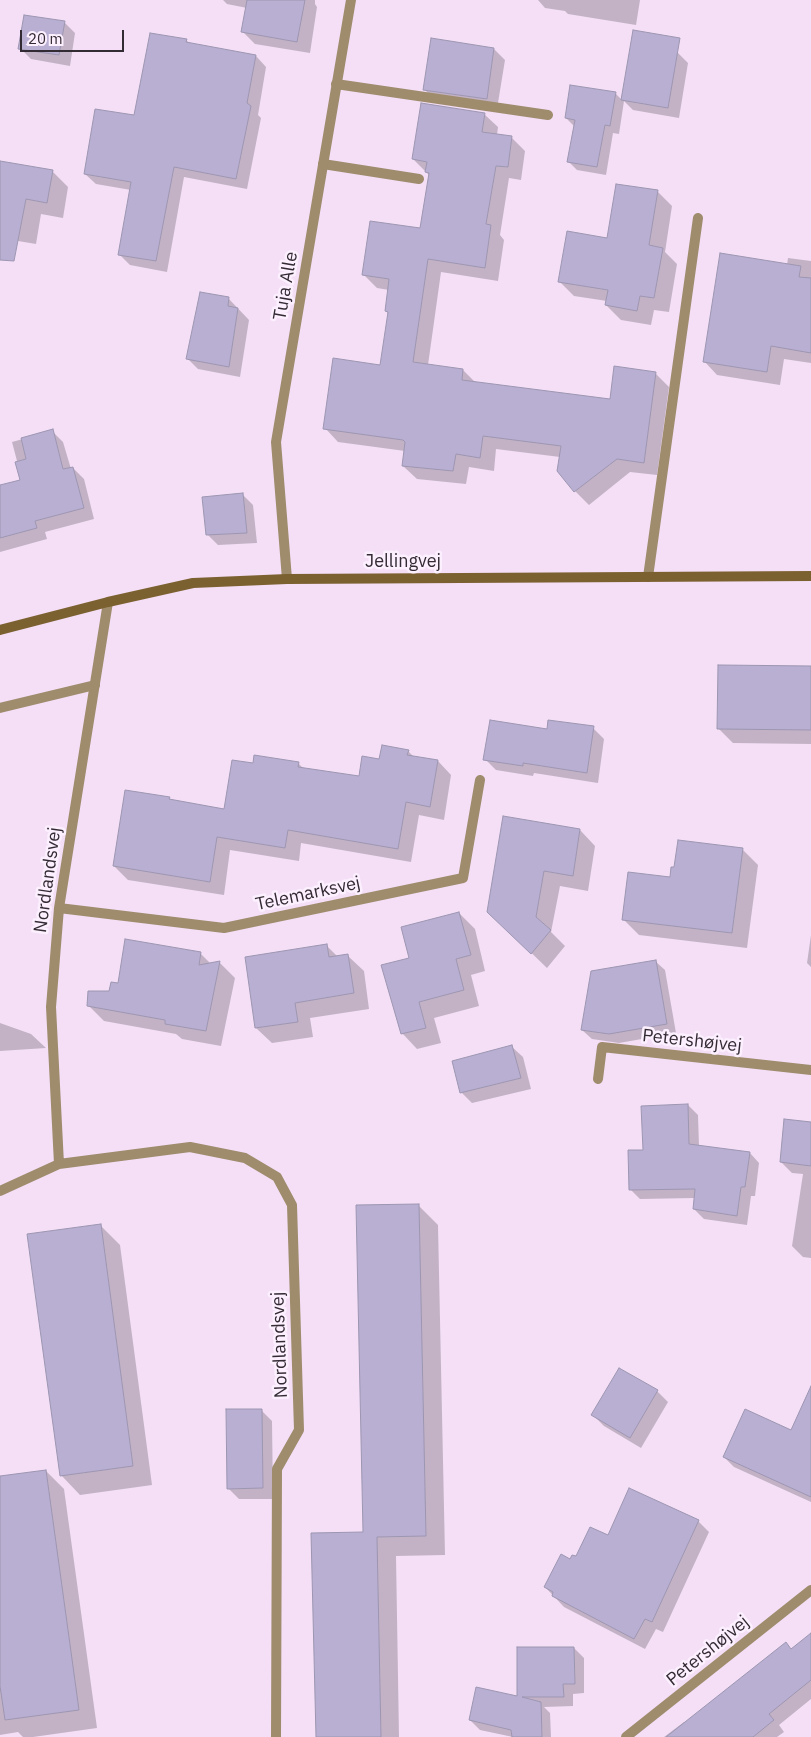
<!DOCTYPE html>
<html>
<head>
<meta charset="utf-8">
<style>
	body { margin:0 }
	#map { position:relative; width:811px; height:1737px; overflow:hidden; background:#f4dff7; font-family:"IBM Plex Sans",sans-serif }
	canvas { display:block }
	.scale { position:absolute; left:20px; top:30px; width:104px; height:22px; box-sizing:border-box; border:2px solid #332b34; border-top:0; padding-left:6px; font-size:15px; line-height:18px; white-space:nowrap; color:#332b34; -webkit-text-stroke:4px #fceffe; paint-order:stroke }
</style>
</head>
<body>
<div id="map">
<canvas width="811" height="1737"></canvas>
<div class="scale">20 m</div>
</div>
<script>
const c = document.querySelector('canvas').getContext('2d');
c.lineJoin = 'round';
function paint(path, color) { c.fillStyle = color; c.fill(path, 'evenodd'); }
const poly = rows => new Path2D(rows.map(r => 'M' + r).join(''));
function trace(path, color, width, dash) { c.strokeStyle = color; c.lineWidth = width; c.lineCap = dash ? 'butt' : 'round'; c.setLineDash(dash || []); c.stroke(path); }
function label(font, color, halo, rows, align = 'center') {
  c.font = font + ' "IBM Plex Sans",sans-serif'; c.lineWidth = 5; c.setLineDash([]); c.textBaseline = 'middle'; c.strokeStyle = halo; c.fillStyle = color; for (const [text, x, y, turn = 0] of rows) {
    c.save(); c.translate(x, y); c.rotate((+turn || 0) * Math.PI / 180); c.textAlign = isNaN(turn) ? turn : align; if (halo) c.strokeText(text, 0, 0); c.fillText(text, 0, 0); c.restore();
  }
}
paint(poly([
	[223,0,315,0,315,4,317,7,310,53,255,44,242,31,247,8,227,4],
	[538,0,640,0,636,25,568,14,565,11,545,8],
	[64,22,75,33,70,66,31,59,20,48],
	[186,40,190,44,256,56,266,67,258,115,261,118,247,189,184,177,167,272,130,265,119,254,131,190,96,184,85,174,135,117],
	[494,49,505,60,497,109,435,100,424,89],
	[677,52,688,63,679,118,633,110,624,101,619,134,613,133,606,175,577,170,568,161,575,127,566,118,615,93,622,100],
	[484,114,498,127,497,135,512,138,525,151,521,180,509,178,500,235,504,240,498,281,441,272,428,365,463,370,476,383,611,401,655,373,669,387,657,475,630,472,589,505,575,491,559,470,560,457,496,449,494,471,469,467,466,484,417,479,403,466,405,451,338,442,325,428,381,366,389,314,386,311,389,290,377,288,363,274,421,229,430,176,413,159],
	[0,162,52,171,68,187,63,218,41,214,36,244,0,238],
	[657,191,672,206,665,252,677,264,669,312,654,310,651,325,621,320,606,305,607,301,574,296,559,281,608,240],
	[788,258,811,261,811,363,784,359,780,385,717,375,704,361,787,265],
	[228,298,249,320,240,377,198,369,187,358],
	[52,431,63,442,71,469,73,468,84,479,94,519,45,532,47,539,0,552,0,486,22,480,12,442],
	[242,494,253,505,257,543,218,545,207,534],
	[811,668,811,744,733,743,718,728],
	[593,728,604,739,598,783,534,773,533,776,496,770,485,759,548,731],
	[408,751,415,758,438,761,451,775,444,820,419,815,411,862,301,843,299,861,230,850,224,895,128,880,114,866,169,798,172,801,225,810,254,765,298,763,304,769,360,777,380,760],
	[580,830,595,846,588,891,560,886,551,932,565,946,547,968,489,912],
	[742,849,758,865,747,948,639,935,623,919,671,878],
	[459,913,475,929,485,971,471,975,479,1006,434,1018,441,1043,417,1049,402,1033,411,958],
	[811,935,811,967,807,963],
	[326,945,338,957,348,956,364,971,369,1009,310,1018,313,1037,272,1043,256,1028],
	[200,953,211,964,220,963,235,978,221,1046,182,1039,176,1034,104,1021,88,1005,110,992],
	[655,961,665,970,676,1033,619,1043,592,1039,582,1030],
	[0,1023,31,1034,46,1048,0,1051],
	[512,1047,523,1057,531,1089,472,1103,462,1093],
	[688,1105,698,1115,699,1146,750,1153,759,1163,755,1196,751,1196,747,1225,704,1219,694,1209,695,1198,640,1199,630,1189,644,1151],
	[811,1123,811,1258,803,1257,792,1246,803,1174,792,1173,781,1162],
	[418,1205,438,1225,445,1555,396,1556,399,1737,317,1737,364,1533],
	[100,1225,120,1245,152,1485,80,1495,61,1475],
	[657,1391,668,1402,641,1448,604,1426,593,1415],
	[261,1410,272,1421,273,1499,239,1499,228,1488],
	[811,1416,811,1502,734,1467,724,1457,791,1432],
	[46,1471,64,1489,97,1728,33,1737,23,1737,18,1732,0,1735,0,1687,1,1687,0,1676,0,1477],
	[698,1521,709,1532,663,1632,656,1629,645,1649,564,1607,545,1587,576,1558,609,1537],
	[811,1634,811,1699,779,1725,784,1732,777,1737,664,1737,684,1722,685,1723,792,1650],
	[574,1648,584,1658,584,1693,573,1694,573,1706,544,1707,550,1713,551,1737,513,1737,480,1730,470,1720,519,1698]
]), '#0003');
const building = poly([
	[247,0,305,0,297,42,241,32,247,0],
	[24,15,65,21,59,55,18,49,24,15],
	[633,30,680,38,668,108,621,100,633,30],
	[150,33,187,39,186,42,256,55,247,103,251,106,236,179,174,167,156,261,118,255,131,182,84,174,95,109,134,115,150,33],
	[431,38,494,48,487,99,423,90,431,38],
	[570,85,616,92,610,126,605,125,597,167,567,162,575,120,565,118,570,85],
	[421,103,485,113,482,132,512,136,508,167,496,166,486,224,491,225,485,268,428,259,413,362,463,369,462,380,610,399,614,366,656,372,644,463,617,459,574,492,557,471,561,446,483,436,480,458,456,454,453,471,402,466,405,442,403,440,323,429,333,358,380,365,388,312,385,311,389,279,362,275,370,221,420,228,429,173,425,172,427,162,412,159,421,103],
	[0,161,53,170,47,203,26,199,14,261,0,260,0,161],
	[616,184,658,190,649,245,663,248,654,298,640,296,637,311,605,305,608,290,558,282,567,231,607,238,616,184],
	[720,253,801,266,799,277,811,278,811,353,771,346,767,372,703,362,720,253],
	[200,292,229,297,228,306,238,308,229,367,186,359,200,292],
	[53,429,63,469,73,467,84,508,35,521,37,528,0,538,0,485,20,480,15,462,26,459,21,438,53,429],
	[243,493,247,533,206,535,202,497,243,493],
	[718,665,811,666,811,730,717,729,718,665],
	[490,720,547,729,548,720,594,726,587,773,523,763,523,766,483,760,490,720],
	[382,745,409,750,407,755,438,760,430,807,406,802,398,849,288,830,285,848,217,837,210,882,113,866,125,790,170,797,169,799,224,809,232,760,253,763,254,755,299,762,298,767,359,776,362,756,379,759,382,745],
	[503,816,580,829,573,876,544,871,536,917,551,930,531,954,487,912,503,816],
	[678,840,743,848,732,933,622,920,628,872,670,877,671,867,674,867,678,840],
	[459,912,471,955,456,959,464,990,419,1002,426,1028,401,1034,381,965,409,958,401,927,459,912],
	[125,939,201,952,199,965,220,961,206,1031,165,1024,165,1020,87,1006,88,991,109,991,111,982,118,983,125,939],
	[327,944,329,957,348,954,354,993,295,1003,298,1022,255,1028,245,957,327,944],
	[656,960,667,1024,609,1034,581,1030,591,971,656,960],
	[512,1045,521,1078,460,1093,452,1061,512,1045],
	[688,1104,689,1144,750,1152,745,1187,741,1187,737,1216,693,1209,695,1189,629,1190,628,1150,643,1150,641,1106,688,1104],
	[784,1119,811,1122,811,1166,780,1162,784,1119],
	[419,1204,426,1536,377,1537,381,1737,316,1737,311,1533,363,1532,356,1205,419,1204],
	[101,1224,133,1466,60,1476,27,1234,101,1224],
	[619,1368,658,1390,630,1438,591,1415,619,1368],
	[811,1386,811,1497,723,1457,745,1409,791,1430,811,1386],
	[226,1409,262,1409,263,1488,227,1489,226,1409],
	[46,1470,79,1710,5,1720,0,1686,0,1476,46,1470],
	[629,1488,699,1520,652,1622,645,1619,634,1639,552,1596,553,1592,544,1587,561,1554,570,1559,572,1555,576,1556,590,1527,608,1535,629,1488],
	[811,1633,811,1680,769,1714,774,1720,753,1737,666,1737,786,1642,791,1649,811,1633],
	[517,1647,574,1647,575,1684,563,1684,564,1697,522,1697,541,1702,542,1737,512,1737,511,1730,469,1720,476,1687,517,1696,517,1647]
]);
paint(building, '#b8afd2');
trace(building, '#9d96b1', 1);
trace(poly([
	[336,84,548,115],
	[323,164,419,179],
	[648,577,698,218],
	[0,708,95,685]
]), '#9f8c6d', 10);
trace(poly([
	[287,579,276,442,351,0],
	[59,908,224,928,463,878,480,780],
	[598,1079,602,1047,811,1070],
	[59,1164,51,1007,59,908,108,602],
	[0,1191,59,1164,190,1147,245,1158,277,1177,292,1205,299,1430,277,1469,276,1737],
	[626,1737,811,1590]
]), '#9f8c6d', 10);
trace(poly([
	[0,630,108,602,193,583,287,579,811,576]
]), '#7c6130', 10);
label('18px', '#332b34', '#fceffe', [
	["Tuja Alle",286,286,-80],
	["Jellingvej",403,562],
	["Nordlandsvej",48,880,-82],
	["Telemarksvej",308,894,-12],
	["Petershøjvej",692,1041,6],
	["Nordlandsvej",280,1345,-92],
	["Petershøjvej",708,1651,-39]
]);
</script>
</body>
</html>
